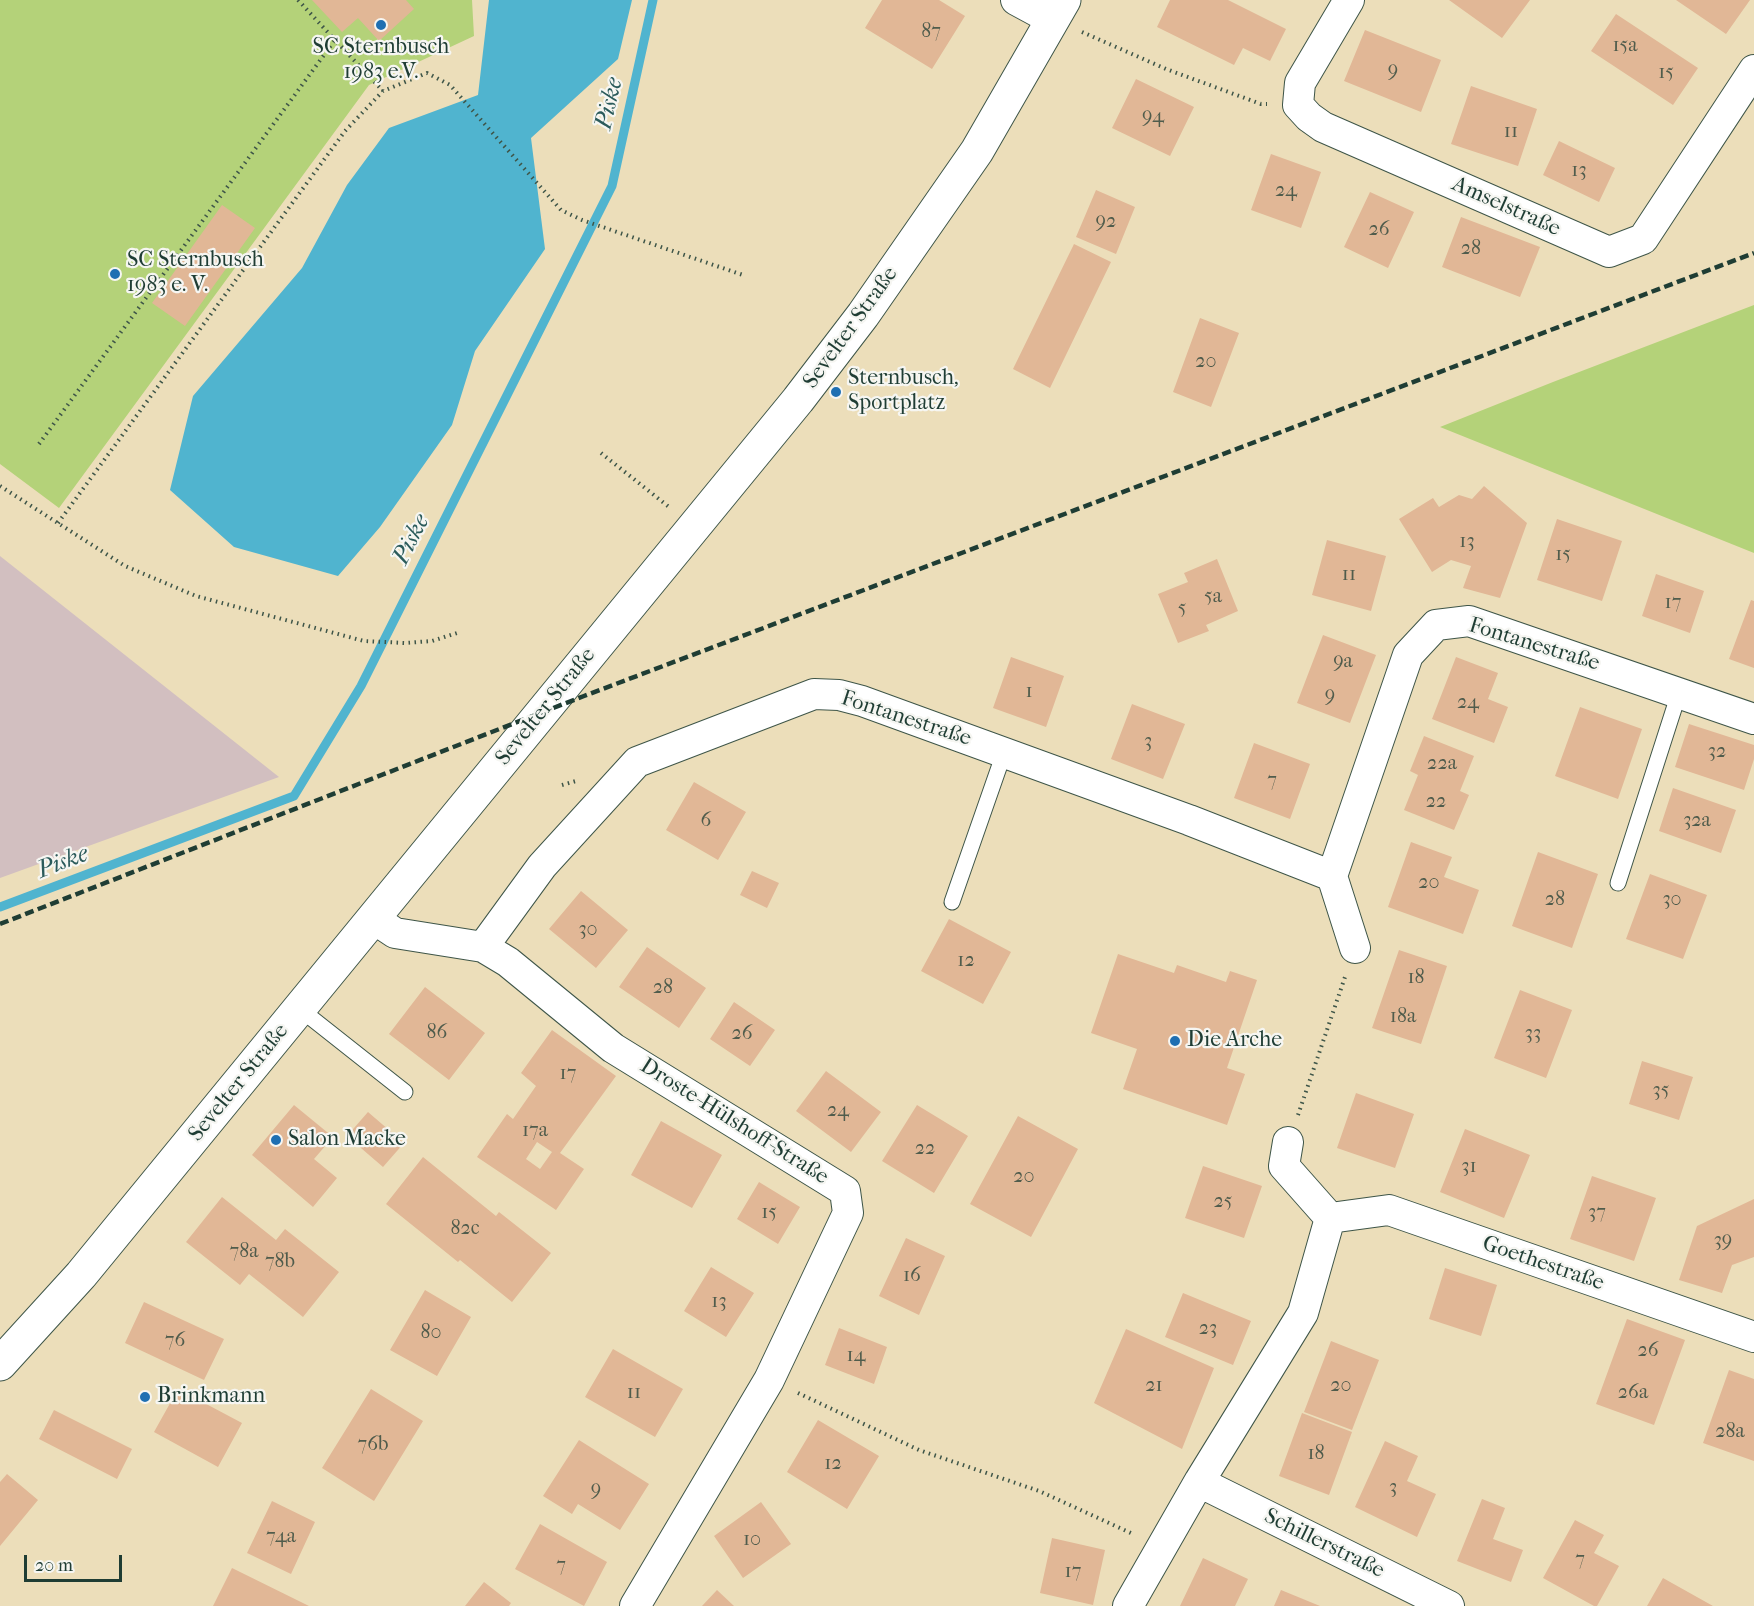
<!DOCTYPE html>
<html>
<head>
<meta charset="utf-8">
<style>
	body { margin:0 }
	#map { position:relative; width:1754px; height:1606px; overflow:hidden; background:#ecdeba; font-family:"IM FELL French Canon",serif }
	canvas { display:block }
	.scale { position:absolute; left:24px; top:1555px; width:98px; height:27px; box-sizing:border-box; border:3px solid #1f3d34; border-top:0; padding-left:8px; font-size:18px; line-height:21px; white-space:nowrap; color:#1f3d34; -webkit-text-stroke:4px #f6f6f2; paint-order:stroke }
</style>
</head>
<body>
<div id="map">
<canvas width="1754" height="1606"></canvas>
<div class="scale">20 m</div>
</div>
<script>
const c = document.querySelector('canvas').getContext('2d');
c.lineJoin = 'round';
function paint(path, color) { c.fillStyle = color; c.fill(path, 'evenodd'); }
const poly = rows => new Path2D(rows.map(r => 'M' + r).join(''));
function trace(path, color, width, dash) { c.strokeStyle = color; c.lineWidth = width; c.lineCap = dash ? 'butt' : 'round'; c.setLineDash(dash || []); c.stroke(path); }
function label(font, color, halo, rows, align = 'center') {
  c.font = font + ' "IM FELL French Canon",serif'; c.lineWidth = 4.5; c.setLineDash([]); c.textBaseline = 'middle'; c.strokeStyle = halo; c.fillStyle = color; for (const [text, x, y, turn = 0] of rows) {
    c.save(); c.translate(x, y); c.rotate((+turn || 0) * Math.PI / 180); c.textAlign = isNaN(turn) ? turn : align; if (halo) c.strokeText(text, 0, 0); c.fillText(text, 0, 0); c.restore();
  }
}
paint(poly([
	[0,556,279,777,0,878]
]), '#d2bfc0');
paint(poly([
	[0,0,472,0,474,36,369,85,59,508,0,464],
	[1754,305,1754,553,1440,427,1553,382]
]), '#b4d279');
paint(poly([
	[489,0,632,0,618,59,531,138,545,249,475,351,452,425,380,527,338,576,234,547,170,490,193,396,302,268,347,185,389,128,478,95]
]), '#50b4cf');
trace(poly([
	[0,907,294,796,361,686,612,186,653,0]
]), '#50b4cf', 9);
paint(poly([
	[312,0,406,0,414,9,379,41,358,18,342,32],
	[882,0,939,0,965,16,932,69,865,28],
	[1170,0,1228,0,1286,29,1270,61,1243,48,1234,65,1157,27],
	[1449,0,1530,0,1502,38],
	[1676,0,1750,0,1726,34],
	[1616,14,1698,68,1673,105,1591,51],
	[1365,30,1441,60,1421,112,1344,81],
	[1136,79,1194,107,1170,156,1112,128],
	[1471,86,1537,109,1518,166,1451,144],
	[1559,141,1615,168,1599,202,1543,175],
	[1271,154,1321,172,1301,228,1251,210],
	[1096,190,1135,207,1116,254,1076,237],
	[1370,192,1414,212,1388,268,1344,247],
	[222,205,255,228,185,326,152,303],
	[1461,217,1540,247,1520,297,1442,267],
	[1074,244,1111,262,1050,388,1013,369],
	[1200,318,1239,333,1211,407,1173,392],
	[1484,486,1527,523,1500,598,1463,588,1471,566,1451,560,1432,572,1399,519,1433,498,1439,507,1459,495,1472,499],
	[1557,519,1622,541,1602,601,1537,580],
	[1327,540,1386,556,1371,611,1312,595],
	[1217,559,1238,611,1206,625,1209,631,1178,643,1158,594,1188,582,1184,573],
	[1656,574,1704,591,1690,633,1642,616],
	[1751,600,1754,601,1754,668,1729,659],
	[1323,635,1376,655,1350,723,1297,703],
	[1011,657,1064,676,1046,727,993,708],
	[1456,657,1498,673,1488,699,1508,707,1494,743,1432,719],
	[1132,704,1185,724,1163,779,1111,759],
	[1580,707,1642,729,1618,799,1555,776],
	[1689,724,1754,745,1754,759,1744,790,1675,767],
	[1424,736,1474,756,1460,791,1469,795,1454,830,1404,810,1418,775,1410,771],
	[1254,743,1310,764,1290,819,1234,798],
	[694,782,746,812,718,860,666,830],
	[1673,788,1736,810,1721,853,1659,831],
	[1411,842,1452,857,1444,877,1479,890,1463,934,1388,907],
	[1538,852,1598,874,1572,948,1512,926],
	[752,871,779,883,767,908,740,895],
	[1650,874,1707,895,1683,959,1626,939],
	[581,891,628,930,596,968,549,929],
	[949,919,1011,952,983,1004,921,971],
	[647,947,706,988,679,1028,619,987],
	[1399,950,1447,966,1421,1044,1372,1028],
	[1118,954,1174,973,1177,965,1226,982,1230,971,1257,980,1227,1068,1245,1074,1227,1125,1123,1089,1137,1049,1091,1033],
	[425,987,485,1033,449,1080,389,1034],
	[1520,990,1572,1010,1546,1078,1494,1058],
	[734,1002,775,1030,750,1066,710,1039],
	[552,1030,616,1076,560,1153,584,1169,556,1210,477,1157,507,1114,513,1119,536,1086,521,1073],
	[537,1142,552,1152,540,1169,526,1159],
	[1642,1061,1693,1077,1679,1120,1629,1104],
	[826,1071,881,1112,851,1152,796,1111],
	[1356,1093,1414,1114,1395,1168,1337,1148],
	[294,1105,333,1137,314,1159,337,1178,313,1207,252,1155],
	[917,1105,968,1136,934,1193,882,1161],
	[368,1112,404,1143,383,1167,347,1136],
	[1018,1116,1078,1149,1031,1237,970,1204],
	[661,1121,722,1155,692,1208,631,1175],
	[1465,1129,1530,1155,1504,1218,1440,1192],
	[423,1157,496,1216,499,1212,551,1253,512,1302,460,1260,458,1262,386,1204],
	[1203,1166,1262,1186,1244,1238,1185,1218],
	[1592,1176,1656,1198,1634,1261,1570,1239],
	[759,1182,800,1207,778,1244,737,1219],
	[222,1197,276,1240,285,1229,339,1272,303,1317,249,1274,240,1285,186,1242],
	[1754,1199,1754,1257,1732,1265,1722,1293,1679,1280,1697,1226],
	[906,1238,945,1256,919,1315,879,1296],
	[711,1267,754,1293,726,1337,684,1311],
	[1445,1268,1497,1285,1481,1336,1429,1319],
	[425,1290,471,1317,437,1376,390,1350],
	[1183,1293,1251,1321,1233,1365,1165,1337],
	[144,1302,224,1339,204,1380,125,1343],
	[1627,1319,1685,1340,1654,1425,1596,1404],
	[839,1328,887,1347,874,1384,825,1365],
	[1126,1329,1214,1368,1182,1449,1094,1403],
	[1331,1341,1379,1360,1352,1430,1304,1412],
	[613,1349,683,1389,655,1437,585,1397],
	[1729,1370,1754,1379,1754,1461,1703,1443],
	[178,1389,242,1423,218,1467,154,1432],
	[371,1389,423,1421,374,1501,322,1468],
	[54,1410,132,1449,117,1479,39,1439],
	[1302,1413,1352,1432,1329,1495,1279,1476],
	[818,1420,879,1456,847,1509,787,1472],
	[579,1440,649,1484,620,1530,578,1504,572,1514,543,1496],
	[1385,1441,1418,1456,1407,1481,1436,1494,1417,1537,1355,1507],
	[7,1474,38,1500,0,1546,0,1482],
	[1482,1499,1505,1508,1493,1539,1523,1550,1511,1582,1457,1561],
	[272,1501,315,1522,291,1574,247,1553],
	[761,1502,791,1544,743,1578,714,1536],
	[1575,1520,1604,1535,1594,1553,1619,1566,1597,1606,1594,1606,1543,1578],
	[540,1524,607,1562,584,1606,515,1569],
	[1052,1538,1105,1550,1093,1605,1040,1593],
	[1203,1558,1248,1579,1235,1606,1180,1606],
	[232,1568,309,1606,213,1606],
	[1663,1578,1713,1606,1647,1606],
	[484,1582,511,1603,509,1606,465,1606],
	[717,1590,734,1606,702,1606],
	[1281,1590,1320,1606,1274,1606]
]), '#e1b796');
const service = poly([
	[1618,883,1679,693],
	[952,902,1004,753],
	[300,1009,405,1092]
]);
const minor = poly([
	[1016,0,1053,20],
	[1349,0,1300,83,1298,105,1309,117,1323,127,1609,252,1643,239,1754,70],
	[374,919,395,933,483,947,508,962,613,1048,845,1191,848,1213,769,1380,635,1606],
	[483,947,542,866,637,762,814,694,839,695,862,701,1189,820,1332,876],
	[1355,948,1332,876,1408,655,1436,625,1469,621,1754,719],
	[1330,1218,1389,1210,1754,1337],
	[1199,1482,1449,1606],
	[1128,1606,1199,1482,1303,1313,1330,1218,1284,1166,1288,1142]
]);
const tertiary = poly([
	[0,1364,81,1275,798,400,863,315,977,151,1064,0]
]);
trace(service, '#3e5548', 17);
trace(minor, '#3e5548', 32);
trace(tertiary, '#3e5548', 35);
trace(poly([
	[298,0,335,40],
	[1082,32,1166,69,1261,104,1267,104],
	[39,444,335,40,383,91],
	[601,453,669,507],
	[0,486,125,566,196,596,364,641,405,643,432,641,457,633],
	[58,523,345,131,383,91,427,73,450,85,561,210,582,220,743,275],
	[562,785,576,781],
	[1298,1115,1345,977],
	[798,1393,919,1450,1039,1491,1133,1534]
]), '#3e5548', 4, [1.5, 4.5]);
trace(service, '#fff', 15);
trace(minor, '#fff', 30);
trace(tertiary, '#fff', 33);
trace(poly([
	[0,924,584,696,1754,253]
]), '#1f3d34', 4.5, [9, 4.5]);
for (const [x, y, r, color] of [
	[381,25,6,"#1f6fb2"],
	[115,274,6,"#1f6fb2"],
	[836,392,6,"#1f6fb2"],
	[1175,1041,6,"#1f6fb2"],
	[276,1140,6,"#1f6fb2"],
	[145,1397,6,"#1f6fb2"]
]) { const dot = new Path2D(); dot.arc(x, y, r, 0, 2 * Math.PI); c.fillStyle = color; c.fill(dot); trace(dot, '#f6f6f2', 2); }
label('20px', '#505c4c', null, [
	["87",931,32],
	["15a",1625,46],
	["9",1393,71],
	["15",1666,73],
	["94",1153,117],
	["11",1511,132],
	["13",1579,171],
	["24",1286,191],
	["92",1106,222],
	["26",1379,230],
	["28",1471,249],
	["20",1206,362],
	["13",1467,542],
	["15",1563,555],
	["11",1349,575],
	["5a",1213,597],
	["17",1673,603],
	["5",1182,609],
	["9a",1343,662],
	["1",1029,692],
	["9",1330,696],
	["24",1468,703],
	["3",1148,742],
	["32",1717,752],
	["22a",1442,764],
	["7",1272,781],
	["22",1436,802],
	["6",706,821],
	["32a",1697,821],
	["20",1429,883],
	["28",1555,900],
	["30",1672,900],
	["30",588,930],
	["12",966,961],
	["18",1416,978],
	["28",663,988],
	["18a",1403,1017],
	["86",437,1033],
	["26",742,1034],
	["33",1533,1034],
	["17",568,1074],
	["35",1661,1091],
	["24",838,1111],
	["17a",535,1131],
	["22",925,1149],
	["31",1469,1167],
	["20",1024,1177],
	["25",1223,1202],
	["15",769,1213],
	["37",1597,1213],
	["82c",465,1229],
	["39",1723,1241],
	["78a",244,1252],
	["78b",280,1262],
	["16",912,1276],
	["13",719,1302],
	["23",1208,1329],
	["80",431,1333],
	["76",175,1341],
	["26",1648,1351],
	["14",856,1356],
	["21",1154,1386],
	["20",1341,1386],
	["11",634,1393],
	["26a",1633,1393],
	["28a",1730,1432],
	["76b",373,1445],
	["18",1316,1454],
	["12",833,1464],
	["3",1393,1488],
	["9",596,1490],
	["74a",281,1537],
	["10",752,1540],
	["7",1580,1560],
	["7",561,1566],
	["17",1073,1572]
]);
label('22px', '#1f3d34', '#f6f6f2', [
	["SC Sternbusch",381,48,"center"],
	["1983 e.V.",381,73,"center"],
	["SC Sternbusch",127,261],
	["1983 e. V.",127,286],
	["Sternbusch,",848,379],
	["Sportplatz",848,404],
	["Die Arche",1187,1041],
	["Salon Macke",288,1140],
	["Brinkmann",157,1397]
], 'left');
label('22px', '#1f3d34', '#f6f6f2', [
	["Amselstraße",1506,207,24],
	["Sevelter Straße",851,328,-54],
	["Fontanestraße",1534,645,17],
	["Sevelter Straße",546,707,-51],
	["Fontanestraße",906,719,18],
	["Sevelter Straße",239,1083,-51],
	["Droste-Hülshoff-Straße",734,1122,32],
	["Goethestraße",1543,1264,19],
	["Schillerstraße",1324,1544,26]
]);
label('italic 24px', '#2b5b5b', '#f6f6f2', [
	["Piske",610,104,-77],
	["Piske",412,540,-63],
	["Piske",63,863,-21]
]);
</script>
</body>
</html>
